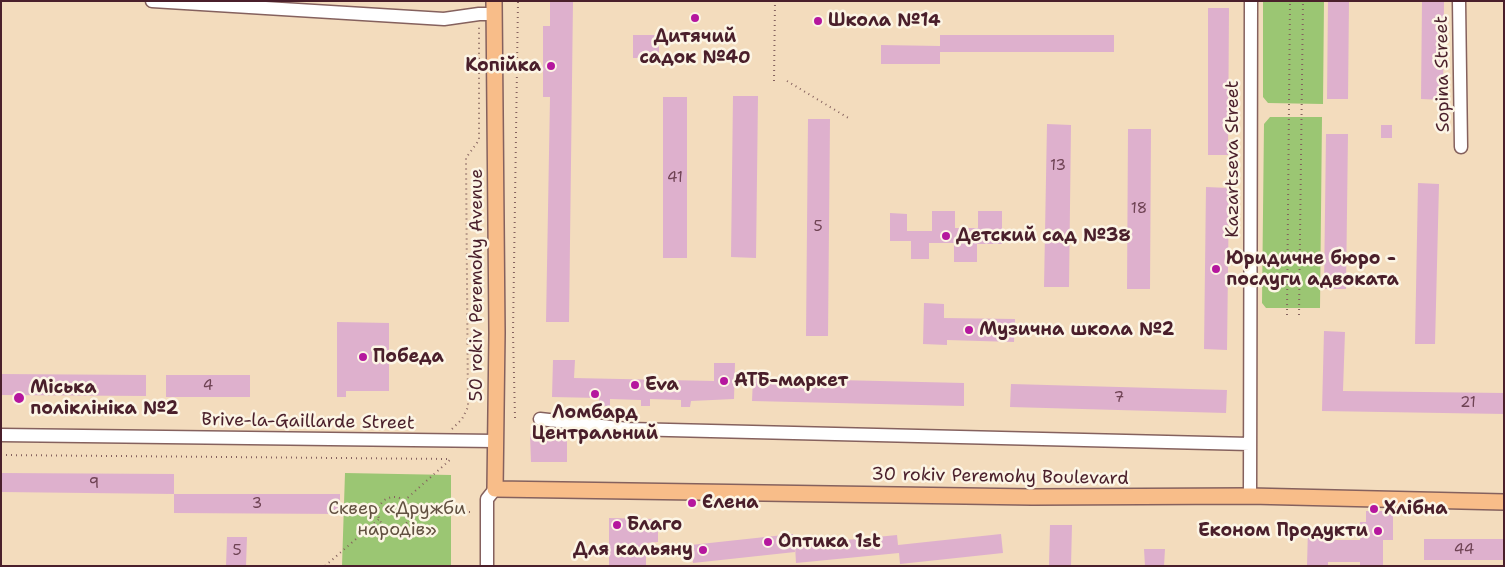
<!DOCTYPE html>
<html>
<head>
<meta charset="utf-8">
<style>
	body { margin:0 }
	#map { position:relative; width:1505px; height:567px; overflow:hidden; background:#f3dcbd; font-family:"Shantell Sans",sans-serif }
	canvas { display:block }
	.frame { position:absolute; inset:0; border:2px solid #4a1f2b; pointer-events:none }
</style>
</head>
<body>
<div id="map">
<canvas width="1505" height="567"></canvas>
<div class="frame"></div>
</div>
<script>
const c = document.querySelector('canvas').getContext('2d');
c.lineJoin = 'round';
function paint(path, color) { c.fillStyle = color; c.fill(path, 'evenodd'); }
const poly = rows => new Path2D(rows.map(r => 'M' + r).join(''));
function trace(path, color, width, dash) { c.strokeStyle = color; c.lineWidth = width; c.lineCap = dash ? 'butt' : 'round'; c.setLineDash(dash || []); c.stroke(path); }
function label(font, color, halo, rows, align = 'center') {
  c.font = font + ' "Shantell Sans",sans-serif'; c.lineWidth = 5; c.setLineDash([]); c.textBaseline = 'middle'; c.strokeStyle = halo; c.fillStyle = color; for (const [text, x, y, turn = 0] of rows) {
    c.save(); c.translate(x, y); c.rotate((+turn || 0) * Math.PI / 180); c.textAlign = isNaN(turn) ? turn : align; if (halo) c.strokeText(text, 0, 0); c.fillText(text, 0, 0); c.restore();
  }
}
paint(poly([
	[1263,1,1324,1,1323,104,1268,103,1263,97],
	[1270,117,1322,117,1320,308,1266,308,1262,303,1264,124],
	[345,473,451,475,451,566,342,566]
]), '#9bc673');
paint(poly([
	[550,1,573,1,569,322,546,322,550,97,543,97,543,26,550,26],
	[1328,1,1349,1,1348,99,1327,99],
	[1422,1,1444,1,1443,100,1421,99],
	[1208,8,1229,8,1228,155,1208,155],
	[633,35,659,35,659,58,633,58],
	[940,35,1114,35,1114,52,940,52,940,64,881,64,881,45,940,46],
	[733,96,758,96,756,258,731,257],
	[663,97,687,97,687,258,663,258],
	[808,119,830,119,828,336,806,336],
	[1047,124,1071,125,1069,287,1044,287],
	[1381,125,1392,125,1392,138,1381,138],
	[1128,129,1151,129,1150,289,1127,289],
	[1326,134,1348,134,1346,289,1324,289],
	[1418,183,1439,184,1435,344,1415,344],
	[1206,187,1229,188,1227,350,1204,349],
	[932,211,955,211,955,228,978,228,978,211,1002,211,1002,244,977,244,977,262,954,262,954,243,929,243,929,259,911,259,911,241,890,241,890,213,907,214,907,231,932,231],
	[924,303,944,304,944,318,1015,319,1014,342,947,340,947,345,923,344],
	[337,322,389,323,389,391,346,391,346,397,337,397],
	[1324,331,1345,332,1343,391,1504,393,1504,414,1322,411],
	[553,360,575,360,574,378,714,381,714,363,735,363,734,399,691,401,690,407,681,407,681,400,650,399,650,406,641,406,641,400,610,399,610,406,599,406,599,398,552,397],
	[1,374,146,375,146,396,1,395],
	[166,375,250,375,250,397,166,397],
	[753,378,964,383,964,406,752,401],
	[1011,384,1227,390,1226,413,1010,407],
	[530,434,567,434,567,462,531,462],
	[1,473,174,474,174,494,1,492],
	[174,494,340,494,340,514,174,513],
	[1366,511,1393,511,1393,540,1383,540,1383,566,1360,566,1360,562,1328,562,1328,566,1307,566,1308,528,1330,528,1330,540,1360,540,1360,522,1366,522],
	[609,518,658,519,658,542,646,543,646,566,609,566],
	[1050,525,1072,525,1071,566,1049,566],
	[793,534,795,552,693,563,691,545],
	[1001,534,1003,553,900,564,899,553,796,563,795,545,897,535,898,545],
	[227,537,247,537,246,566,226,566],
	[1424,539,1504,539,1504,560,1424,560],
	[1144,549,1165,549,1164,566,1145,566]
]), '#deb0cd');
const minor = poly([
	[152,1,444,19,479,14,494,14],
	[1459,1,1461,147],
	[540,419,628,429,1250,444],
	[1,435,495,441],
	[1250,496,1251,1],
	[487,566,487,499,495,489]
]);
const major = poly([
	[494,1,497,333,495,489,1032,497,1250,496,1504,502]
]);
trace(minor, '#85615e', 15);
trace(major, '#85615e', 18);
trace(poly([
	[774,81,775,1],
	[787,81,850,119],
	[1287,315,1290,1],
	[1299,315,1303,1],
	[515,418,513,333,518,1],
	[452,429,462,419,468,407,466,158,479,140,479,26],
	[1,455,451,459],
	'378 513a16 16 0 1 1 32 0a16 16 0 1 1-32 0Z',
	[404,501,451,459],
	[409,510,471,512],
	[325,566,379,519]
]), '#85615e', 2, [1, 4]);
trace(minor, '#fff', 12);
trace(major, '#f8bd89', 15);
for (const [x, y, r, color] of [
	[695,18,5,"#b5179e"],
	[818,21,5,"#b5179e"],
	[551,66,5,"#b5179e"],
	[946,236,5,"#b5179e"],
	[1216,269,5,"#b5179e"],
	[969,330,5,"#b5179e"],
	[363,357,5,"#b5179e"],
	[724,381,5,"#b5179e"],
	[635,385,5,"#b5179e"],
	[595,394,5,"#b5179e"],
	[19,398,6,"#b5179e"],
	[692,503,5,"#b5179e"],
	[1374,509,5,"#b5179e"],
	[617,525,5,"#b5179e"],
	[1378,531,5,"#b5179e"],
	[768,542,5,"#b5179e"],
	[703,550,5,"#b5179e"]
]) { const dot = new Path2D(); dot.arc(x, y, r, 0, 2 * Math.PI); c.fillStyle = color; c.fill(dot); trace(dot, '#fcf5e5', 2); }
label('15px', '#6f4354', null, [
	["13",1058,166],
	["41",675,178],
	["18",1139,209],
	["5",818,227],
	["4",208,386],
	["7",1119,398],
	["21",1468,403],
	["9",94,484],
	["3",257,504],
	["44",1464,550],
	["5",237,551]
]);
label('bold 18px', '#4a1f2b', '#fcf5e5', [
	["Школа №14",828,21],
	["Дитячий",695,37,"center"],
	["садок №40",695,58,"center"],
	["Копійка",541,66,"right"],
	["Детский сад №38",956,236],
	["Юридичне бюро -",1226,259],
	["послуги адвоката",1226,280],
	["Музична школа №2",979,330],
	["Победа",373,357],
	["АТБ-маркет",734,381],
	["Eva",645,385],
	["Міська",30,388],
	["поліклініка №2",30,409],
	["Ломбард",595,413,"center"],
	["Центральний",595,434,"center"],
	["Єлена",702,503],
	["Хлібна",1384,509],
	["Благо",627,525],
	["Економ Продукти",1368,531,"right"],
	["Оптика 1st",778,542],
	["Для кальяну",693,550,"right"]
], 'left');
label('18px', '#4a1f2b', '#fcf5e5', [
	["Sopina Street",1443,74,-91],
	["Kazartseva Street",1233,159,-90],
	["50 rokiv Peremohy Avenue",477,285,-90],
	["Brive-la-Gaillarde Street",308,422,1],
	["30 rokiv Peremohy Boulevard",1000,477,1]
]);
label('18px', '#625141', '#fcf5e5', [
	["Сквер «Дружби",397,509],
	["народів»",397,530]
]);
</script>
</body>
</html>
